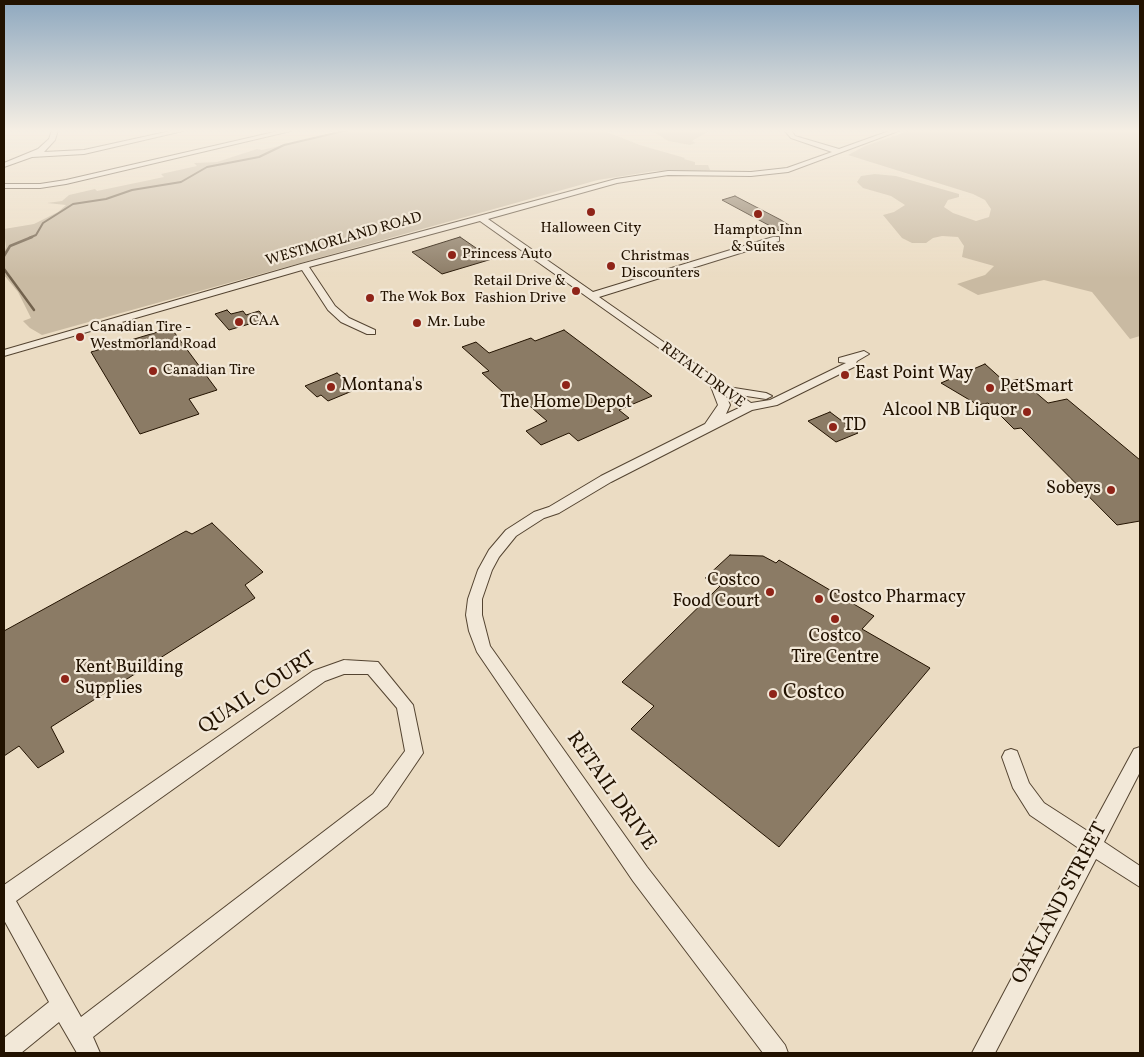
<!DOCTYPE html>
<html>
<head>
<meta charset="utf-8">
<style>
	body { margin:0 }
	#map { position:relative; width:1144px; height:1057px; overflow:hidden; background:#ebdcc3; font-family:Vollkorn,serif }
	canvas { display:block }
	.frame { position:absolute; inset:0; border:5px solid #221200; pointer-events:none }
</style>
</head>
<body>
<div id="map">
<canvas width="1144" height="1057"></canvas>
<div class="frame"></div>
</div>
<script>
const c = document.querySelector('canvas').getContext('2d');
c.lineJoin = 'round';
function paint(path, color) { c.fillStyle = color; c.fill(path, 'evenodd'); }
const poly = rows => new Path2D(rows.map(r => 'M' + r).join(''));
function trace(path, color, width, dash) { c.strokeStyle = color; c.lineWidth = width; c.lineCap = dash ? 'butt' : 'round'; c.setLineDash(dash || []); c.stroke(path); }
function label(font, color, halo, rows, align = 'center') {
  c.font = font + ' Vollkorn,serif'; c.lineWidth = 4.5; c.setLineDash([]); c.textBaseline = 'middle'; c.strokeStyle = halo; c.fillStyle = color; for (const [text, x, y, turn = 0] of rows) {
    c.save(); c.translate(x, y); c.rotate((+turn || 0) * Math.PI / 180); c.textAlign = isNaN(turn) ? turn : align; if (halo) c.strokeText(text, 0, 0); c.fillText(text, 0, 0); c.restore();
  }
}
paint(poly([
	[346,130,602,130,640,145,685,158,684,159,695,162,695,165,708,165,710,170,655,171,598,180,42,335,30,328,23,321,31,318,18,292,4,275,4,253,6,247,4,229,34,224,58,212,66,205,47,203,62,201,69,195,95,189,97,191,164,177,161,174,197,166,194,163,217,162,257,149,262,150],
	[651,130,711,130,692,141,696,143,690,145,668,141],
	[911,130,1140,130,1140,336,1130,339,1092,292,1044,280,978,295,957,284,985,275,994,266,962,257,964,246,958,237,942,236,933,238,926,243,912,243,902,238,883,215,894,212,905,205,891,196,863,188,857,182,861,176,875,174,896,176,959,194,959,197,948,200,944,207,953,213,976,221,989,217,991,209,985,200,973,194,848,155,865,146]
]), '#c9baa2');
trace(poly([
	[4,131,8,130],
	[29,238,36,235,43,223,73,204,106,199,132,190,181,182,207,167,259,157,284,145,348,130]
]), '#72624d', 2);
trace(poly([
	[4,256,10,246,32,237],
	[4,269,34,310]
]), '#72624d', 2.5);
const building = poly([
	[735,196,781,220,798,231,785,234,722,200,735,196],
	[460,237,492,259,442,274,412,252,460,237],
	[227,310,231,314,243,311,246,315,259,311,266,319,229,330,215,314,227,310],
	[171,328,217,390,189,399,199,414,140,434,91,352,171,328],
	[564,330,652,396,619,410,629,418,578,441,569,433,541,445,526,431,547,421,524,401,516,404,482,373,489,371,462,347,476,342,489,353,531,338,535,341,564,330],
	[985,364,1005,382,1020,379,1048,403,1067,399,1140,460,1140,521,1117,525,1021,428,1014,429,988,403,978,405,941,383,985,364],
	[337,373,357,389,328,401,321,395,317,397,305,386,337,373],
	[830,412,858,433,836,442,808,421,830,412],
	[212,523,263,572,245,585,255,598,51,727,64,752,38,768,19,746,4,756,4,631,186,531,192,534,212,523],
	[730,555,763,556,776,563,779,560,874,616,862,629,930,668,779,847,631,729,654,706,622,682,720,586,705,578,730,555]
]);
paint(building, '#8b7b65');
trace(building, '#221200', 1);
const minor = poly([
	[52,130,58,130,55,140,44,152,84,150,175,130,187,130,84,154,32,157,4,167,4,163,38,149,49,139,52,130],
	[283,130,295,130,66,184,40,188,4,188,4,184,40,184,66,180,283,130],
	[784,130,791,130,795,136,839,149,892,130,901,130,788,172,751,176,668,175,617,183,488,219,593,292,773,237,779,237,779,241,599,297,728,387,766,393,772,396,766,399,740,395,751,403,770,400,846,363,839,362,839,358,864,351,869,354,857,361,854,367,777,405,752,410,611,482,559,513,544,518,516,536,499,557,492,570,482,599,482,615,490,646,647,867,785,1045,788,1053,763,1053,633,881,477,652,469,631,466,615,468,599,478,570,489,550,506,530,534,512,549,507,601,476,705,424,718,405,710,384,480,221,309,267,335,306,349,318,375,330,375,334,367,334,341,322,328,310,302,270,4,356,4,350,301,264,616,179,668,171,751,172,787,168,832,152,791,138,784,130],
	[726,396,741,407,726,414,730,405,726,396],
	[344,660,378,662,413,705,423,753,387,806,93,1037,100,1053,77,1053,59,1022,21,1053,4,1053,4,1038,49,1002,4,920,4,885,313,671,344,660],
	[344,674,368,674,397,708,405,751,373,794,81,1017,16,901,325,681,344,674],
	[1140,747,1140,772,1104,842,1140,866,1140,887,1096,859,995,1053,972,1053,1080,849,1030,815,1013,788,1002,757,1005,751,1011,749,1017,751,1029,783,1044,803,1089,832,1134,749,1140,747]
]);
trace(minor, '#544431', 2);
paint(minor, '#f2e8d8');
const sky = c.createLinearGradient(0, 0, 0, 278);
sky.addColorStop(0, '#8ea8bf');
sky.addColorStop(0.47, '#f6efe4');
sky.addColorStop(1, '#f6efe400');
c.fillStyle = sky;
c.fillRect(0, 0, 1144, 278);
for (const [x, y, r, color] of [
	[591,212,5,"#8f2418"],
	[758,214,5,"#8f2418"],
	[452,255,5,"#8f2418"],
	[611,266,5,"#8f2418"],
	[576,291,5,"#8f2418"],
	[370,298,5,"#8f2418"],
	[239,322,5,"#8f2418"],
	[417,323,5,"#8f2418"],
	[80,337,5,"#8f2418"],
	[153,371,5,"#8f2418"],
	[845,375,5,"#8f2418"],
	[566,385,5,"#8f2418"],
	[331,387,5,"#8f2418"],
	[990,388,5,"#8f2418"],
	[1027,412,5,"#8f2418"],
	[833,427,5,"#8f2418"],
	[1111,490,5,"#8f2418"],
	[770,592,5,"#8f2418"],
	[819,599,5,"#8f2418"],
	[835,619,5,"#8f2418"],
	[65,679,5,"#8f2418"],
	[773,694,5,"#8f2418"]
]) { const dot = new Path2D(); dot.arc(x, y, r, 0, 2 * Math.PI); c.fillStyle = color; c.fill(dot); trace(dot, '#f2e8d8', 2); }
label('15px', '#221200', '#f2e8d8', [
	["Halloween City",591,229,"center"],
	["Hampton Inn",758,231,"center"],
	["& Suites",758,248,"center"],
	["Princess Auto",462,255],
	["Christmas",621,257],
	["Discounters",621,274],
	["Retail Drive &",566,282,"right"],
	["Fashion Drive",566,299,"right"],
	["The Wok Box",380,298],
	["CAA",249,322],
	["Mr. Lube",427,323],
	["Canadian Tire -",90,328],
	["Westmorland Road",90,345],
	["Canadian Tire",163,371]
], 'left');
label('15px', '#221200', '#f2e8d8', [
	["WESTMORLAND ROAD",344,240,-16],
	["RETAIL DRIVE",702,376,36]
]);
label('18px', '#221200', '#f2e8d8', [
	["East Point Way",855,375],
	["Montana's",341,387],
	["PetSmart",1000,388],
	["The Home Depot",566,404,"center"],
	["Alcool NB Liquor",1017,412,"right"],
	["TD",843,427],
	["Sobeys",1101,490,"right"],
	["Costco",760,582,"right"],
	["Food Court",760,603,"right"],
	["Costco Pharmacy",829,599],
	["Costco",835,638,"center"],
	["Tire Centre",835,659,"center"],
	["Kent Building",75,669],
	["Supplies",75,690]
], 'left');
label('21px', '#221200', '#f2e8d8', [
	["QUAIL COURT",258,694,-33],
	["RETAIL DRIVE",610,792,55],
	["OAKLAND STREET",1061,904,-62]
]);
label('21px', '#221200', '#f2e8d8', [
	["Costco",783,694]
], 'left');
</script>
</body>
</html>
